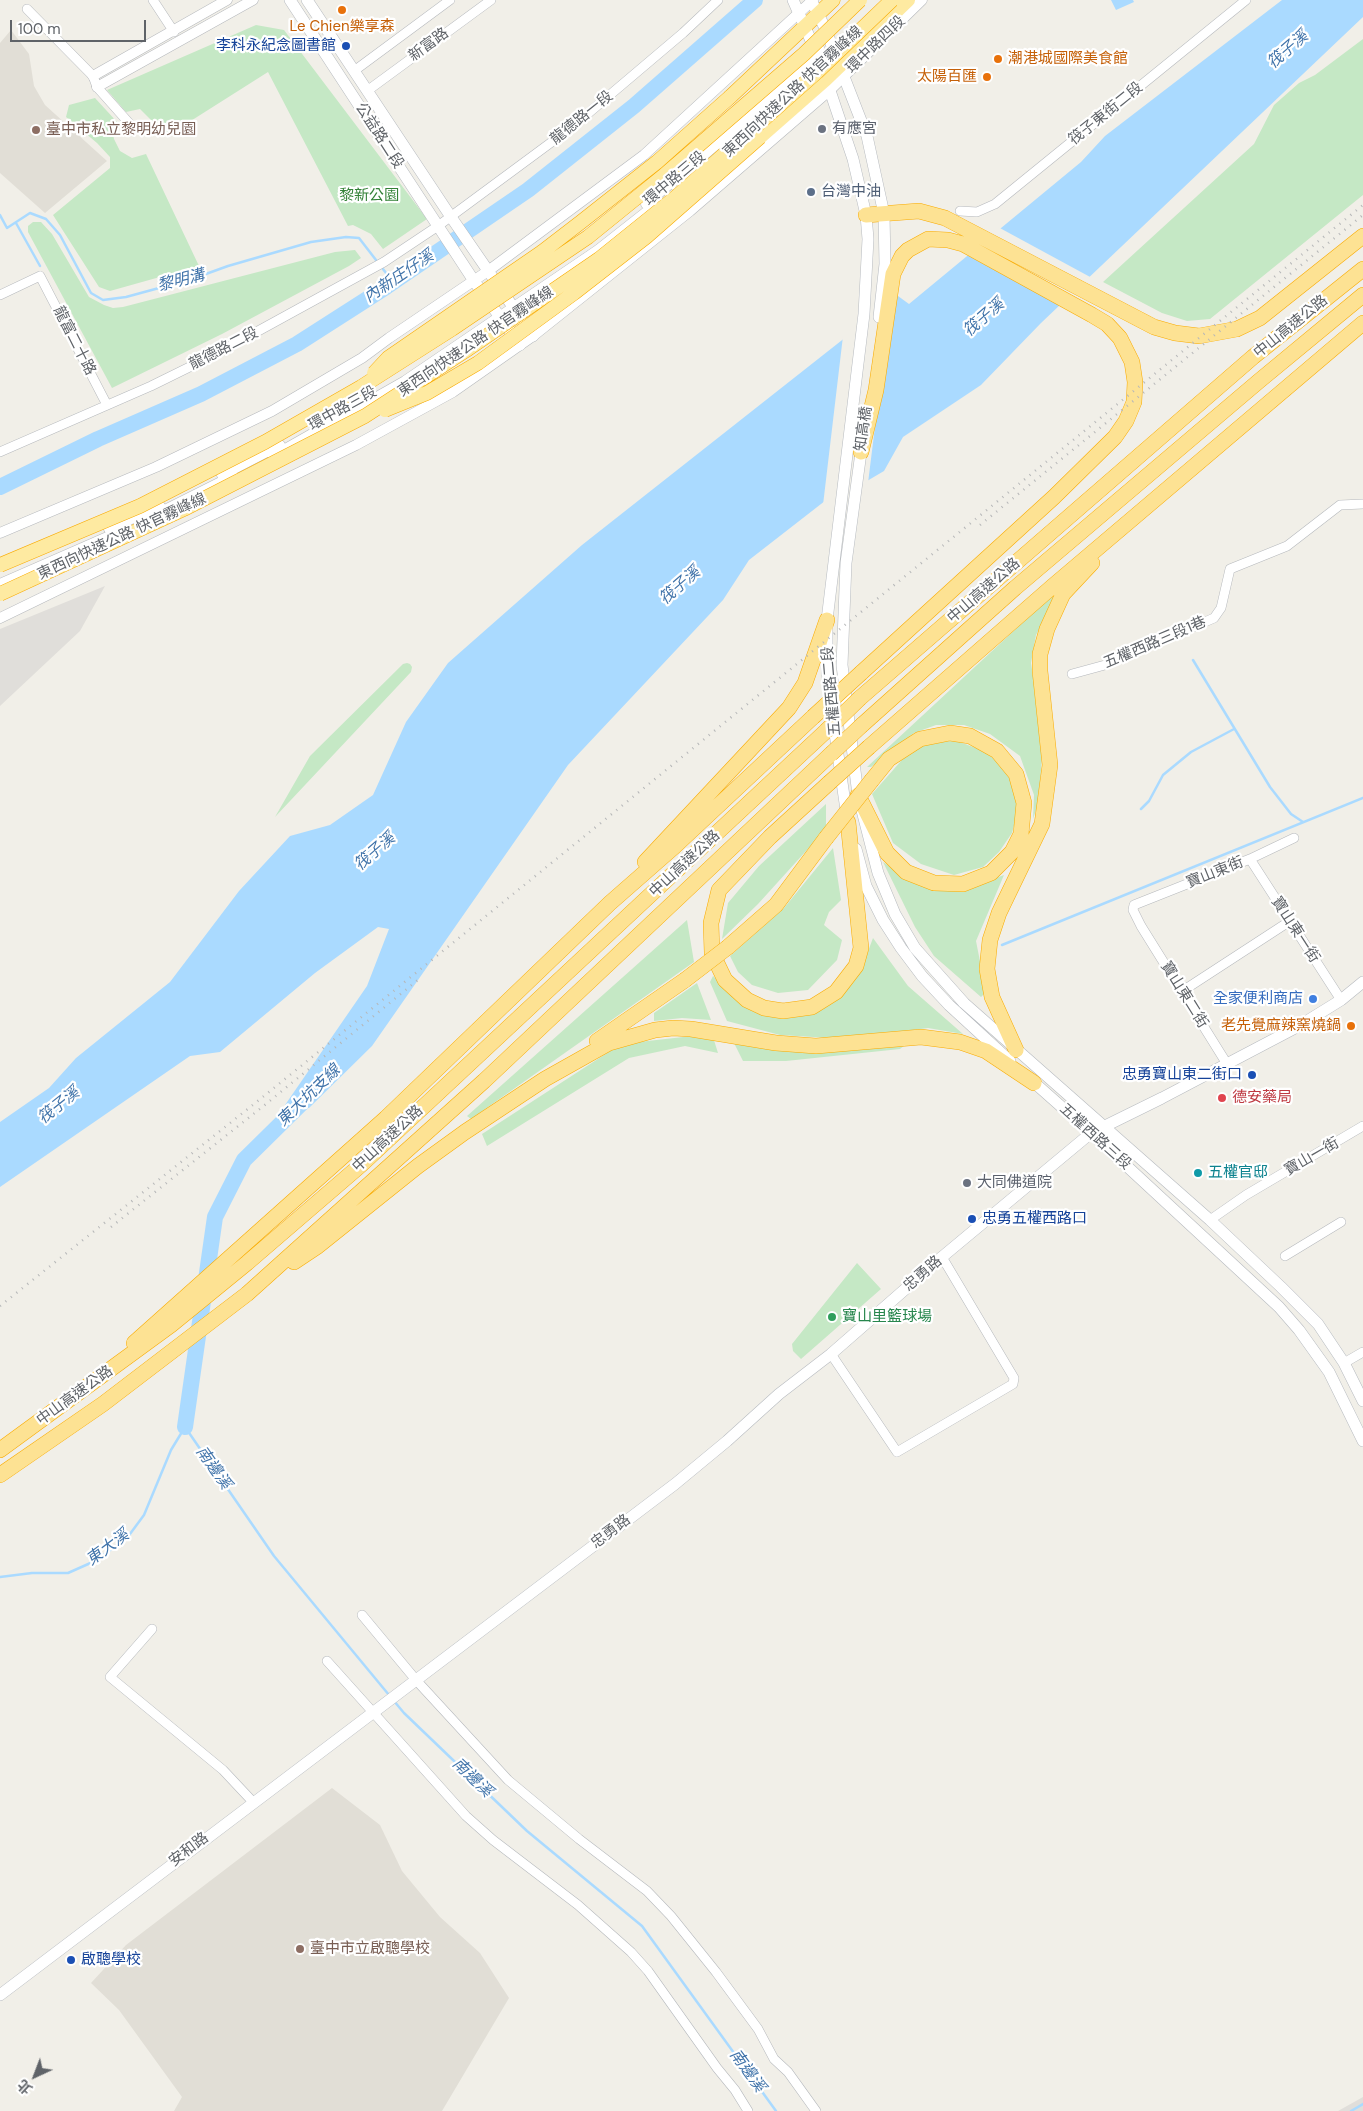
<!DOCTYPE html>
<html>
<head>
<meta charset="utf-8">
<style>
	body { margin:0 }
	#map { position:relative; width:1363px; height:2111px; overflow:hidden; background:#f1efe8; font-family:"DM Sans","Noto Sans TC",sans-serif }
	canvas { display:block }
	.north { position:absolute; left:10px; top:2051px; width:50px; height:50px; -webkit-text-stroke:4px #fff; paint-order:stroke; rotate:223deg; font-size:14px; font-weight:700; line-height:20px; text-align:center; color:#5f6368 }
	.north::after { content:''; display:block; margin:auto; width:18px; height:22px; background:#5f6368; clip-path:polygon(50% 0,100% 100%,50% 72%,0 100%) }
	.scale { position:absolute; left:10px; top:20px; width:136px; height:22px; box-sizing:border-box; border:2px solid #5f6368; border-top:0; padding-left:6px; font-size:15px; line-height:18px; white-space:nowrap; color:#5f6368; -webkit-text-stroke:4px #fff; paint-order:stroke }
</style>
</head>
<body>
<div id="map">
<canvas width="1363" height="2111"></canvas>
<div class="north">北</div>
<div class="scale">100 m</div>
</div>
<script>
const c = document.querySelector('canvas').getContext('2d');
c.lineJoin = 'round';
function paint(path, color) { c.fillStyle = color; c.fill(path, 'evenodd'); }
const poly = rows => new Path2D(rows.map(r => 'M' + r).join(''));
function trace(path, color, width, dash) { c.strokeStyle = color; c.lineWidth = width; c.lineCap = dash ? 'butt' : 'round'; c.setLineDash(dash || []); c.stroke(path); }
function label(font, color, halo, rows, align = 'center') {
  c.font = font + ' "DM Sans","Noto Sans TC",sans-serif'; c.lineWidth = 4.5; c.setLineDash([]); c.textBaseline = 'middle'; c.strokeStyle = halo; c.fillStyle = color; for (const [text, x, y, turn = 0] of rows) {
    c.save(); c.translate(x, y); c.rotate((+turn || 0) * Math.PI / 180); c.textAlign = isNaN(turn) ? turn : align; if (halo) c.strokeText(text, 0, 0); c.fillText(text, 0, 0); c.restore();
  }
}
paint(poly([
	[105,586,80,631,0,706,0,629],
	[1363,2097,1363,2111,1338,2111]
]), '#e0deda');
paint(poly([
	[11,30,29,54,34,86,45,105,107,161,45,213,0,173,0,43],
	[332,1788,380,1825,402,1871,440,1917,480,1953,509,1998,442,2111,174,2111,182,2097,119,2010,91,1983,126,1945]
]), '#e1ded6');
paint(poly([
	[256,25,284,30,427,219,383,249,371,234,353,225,348,226,268,72,167,136,140,109,126,112,107,90],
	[1363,39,1363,195,1210,319,1187,321,1162,313,1103,282,1254,144,1274,105,1299,83,1315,75],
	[95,98,118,123,113,133,114,139,120,151,132,158,146,154,199,266,110,291,99,287,53,215,110,168,110,157,97,143,66,117,69,105],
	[33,222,41,222,52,234,89,297,104,305,113,308,123,307,335,252,355,250,361,258,349,266,222,334,112,388,28,232,28,226],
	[1060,588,1036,635,1031,663,1043,739,1039,801,1033,819,1034,795,1020,756,990,734,964,725,936,725,914,733,871,767,867,767],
	[407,663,410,664,412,667,411,672,275,817,310,756,403,664],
	[957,741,984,751,1007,769,1021,799,1012,833,999,852,983,867,954,875,921,864,893,843,872,794,908,753,929,742],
	[826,804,826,829,758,904,722,939,728,903,759,866],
	[833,848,841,900,829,912,824,925,842,940,837,960,808,990,778,993,752,985,738,972,730,956,784,908],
	[883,862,916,884,966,889,1004,875,976,941,986,992,981,997,934,956,915,927],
	[687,920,694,962,471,1119,467,1116],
	[873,938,908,986,963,1034,928,1028,847,1039,780,1035,727,1021,710,982,713,976,752,1011,810,1015,861,970],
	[697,983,711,1020,682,1018,654,1021,654,1013],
	[701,1035,713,1037,718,1053,685,1046,629,1058,487,1146,482,1134,621,1044],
	[733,1041,905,1045,900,1049,786,1061,743,1061],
	[857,1263,881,1289,801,1359,793,1351,792,1344]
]), '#c5e8c5');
paint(poly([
	[1111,0,1133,0,1134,2,1116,10],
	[1282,0,1363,0,1363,17,1041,323,981,385,903,437,884,471,850,491,830,497,749,560,723,600,568,765,372,1046,309,1108,285,1105,367,986,389,929,378,927,315,973,220,1052,190,1056,0,1187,0,1122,49,1088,76,1058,170,982,239,891,290,836,330,825,373,795,406,722,448,663,582,545,898,296,909,304,1081,162,1105,136]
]), '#aadaff');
paint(poly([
	[998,227,1092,278,1062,306,965,254],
	[891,298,868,483,851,494,831,499,823,505,843,336]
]), '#f1efe8');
trace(poly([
	[0,215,7,228,30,213,46,219,60,235,91,293,103,300,126,297,192,279,228,266,311,242,346,237,359,238,393,282],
	[16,223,40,266],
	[1193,660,1270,787,1291,814,1303,822],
	[1141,809,1149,801,1163,775,1191,752,1234,729],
	[1002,945,1363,798],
	[0,1577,32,1573,68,1573,95,1561,127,1538,144,1515,171,1450,185,1427,274,1556,389,1695],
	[394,1701,404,1713,527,1831,642,1926,776,2111],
	[1351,2111,1363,2104]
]), '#aadaff', 2.5);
trace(poly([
	[0,487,98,439,201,394,297,344,386,287,528,190,634,106,755,0],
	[185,1427,215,1217,244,1160,314,1091]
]), '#aadaff', 16);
const minor = poly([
	[153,0,174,32],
	[27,9,93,76,97,87,129,123],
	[354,71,450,0],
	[367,91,491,0],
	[960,211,977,212,995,204,1246,0],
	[0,295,40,276,107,405],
	[0,452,151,386,218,353,384,262,438,226,572,127,683,33,718,0],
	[1072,674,1105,665,1214,618,1221,608,1230,569,1287,546,1340,505,1363,504],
	[1250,859,1341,1000],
	[1181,992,1290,921],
	[1227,1064,1141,926,1133,910,1134,905,1250,859,1294,838],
	[1210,1220,1246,1195,1363,1126],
	[1285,1256,1341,1222],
	[831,1354,897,1452,1013,1384,1014,1378,942,1257],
	[1344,1363,1363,1352],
	[362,1615,416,1680,508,1780,579,1839,647,1891,671,1916,716,1972,758,2029,774,2059,788,2072,816,2111],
	[152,1629,110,1677,223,1770,253,1802],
	[327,1661,466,1816,493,1840,578,1905,631,1952,648,1971,717,2068,735,2090,748,2111]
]);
const tertiary = poly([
	[93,76,227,0],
	[97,87,253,0],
	[646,204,750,116,817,55,819,48],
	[273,456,405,381,598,250,659,202],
	[222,475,280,445],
	[155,515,233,476],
	[109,529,160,506],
	[0,533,156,467,272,411,362,358,389,338,488,271,644,155,813,0],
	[0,584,121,531],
	[0,618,356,445,453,392,533,336,690,211,830,90,922,0]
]);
const secondary = poly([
	[290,0,474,281,520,345],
	[307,0,451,217,533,336],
	[793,0,820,61,853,159,866,215,868,239,864,314,827,620,827,668,829,692,847,817],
	[811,0,825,28,867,136,884,214,885,264,879,317],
	[862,445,846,563,842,665,858,795,878,873,895,914,915,948,964,1003,1210,1220,1281,1287,1318,1324,1344,1363,1363,1401],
	[856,849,866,886,883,920,901,948,922,976,949,1005,1010,1061],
	[1029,1078,1091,1133,1279,1307,1299,1330,1329,1372,1363,1441],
	[0,1995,675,1484,727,1441,779,1394,831,1354,942,1257,1091,1133,1162,1098,1299,1026,1341,1000,1363,982]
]);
const trunk = poly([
	[730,97,833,0],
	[760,137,826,79,908,0]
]);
const motorway = poly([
	[866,215,919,211,945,218,1154,327,1175,333,1199,336,1237,329,1260,318,1363,236],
	[861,673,1054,497,1115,437,1126,421,1134,402,1135,382,1132,362,1120,338,1107,324,1092,315,963,244,948,240,928,239,908,250,902,256,893,274,876,390,861,452],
	[860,698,1253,357,1363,269],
	[862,725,1015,588,1259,381,1363,295],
	[869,747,1053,586,1363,323],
	[829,783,770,837,719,890,711,923,712,953,725,980,747,1000,764,1008,783,1011,812,1007,836,992,856,966,861,948,848,822],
	[858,795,887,853,906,872,934,883,963,884,991,873,1012,852,1021,834,1024,803,1016,774,997,751,970,736,950,733,920,739,889,759,872,780],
	[645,862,789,708,805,683,827,620],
	[728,947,776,905,826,838],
	[597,1041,685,980],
	[1016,1050,992,997,987,969,990,940,999,913,1042,824,1050,765,1040,671,1040,654,1047,629,1063,594,1092,563],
	[294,1262,318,1246,418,1166,465,1132,545,1079,609,1043,655,1030,673,1028,691,1029,776,1043,816,1046,921,1037,960,1042,986,1051,1034,1083],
	[134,1343,386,1118,610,903,675,846,813,717],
	[0,1450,171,1325,247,1263,362,1164,826,731],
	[0,1475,103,1404,247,1294,484,1081,831,754]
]);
trace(minor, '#b5b8bc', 10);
trace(tertiary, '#b5b8bc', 11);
trace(secondary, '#b6babf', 12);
trace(trunk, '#f9ab00', 15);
trace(motorway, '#f9ab00', 16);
trace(minor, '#fff', 9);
trace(tertiary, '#fff', 10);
trace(secondary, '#fff', 11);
trace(trunk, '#feeaa1', 14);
trace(motorway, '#fde293', 15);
trace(poly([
	[980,525,1363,215],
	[111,1227,266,1104,419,979],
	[0,1306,264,1096,1363,205]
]), '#b6b7b8', 2.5, [1, 6]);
const trunkBridge = poly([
	[374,373,388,358,542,252,581,222,657,162,730,97],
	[385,410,427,393,478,363,574,293,646,237,760,137],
	[0,565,140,506,265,442,361,387,452,329,588,237,662,177,804,54,860,0],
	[0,594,184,509,365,416,465,351,599,259,676,197,817,72,892,0]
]);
const motorwayBridge = poly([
	[813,717,861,673],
	[826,731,860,698],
	[831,754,862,725],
	[829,783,869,747],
	[826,838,872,780],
	[685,980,728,947]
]);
trace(trunkBridge, '#f9ab00', 15, []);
trace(motorwayBridge, '#f9ab00', 16, []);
trace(trunkBridge, '#feeaa1', 14);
trace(motorwayBridge, '#fde293', 15);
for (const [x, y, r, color] of [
	[342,10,5,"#e8710a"],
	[346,46,5,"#1a4fb4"],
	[998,59,5,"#e8710a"],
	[987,77,5,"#e8710a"],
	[822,129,5,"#6b7280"],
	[36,130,5,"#8d6e63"],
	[811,192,5,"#5c6f8a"],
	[1313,999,5,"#3f7fe0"],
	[1351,1026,5,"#e8710a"],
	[1252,1075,5,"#1a4fb4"],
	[1222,1098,5,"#e0444e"],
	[1198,1173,5,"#0f9aa8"],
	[967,1183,5,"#6b7280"],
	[972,1219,5,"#1a4fb4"],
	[832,1317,5,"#2e9e5b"],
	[300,1949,5,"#8d6e63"],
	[71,1960,5,"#1a4fb4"]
]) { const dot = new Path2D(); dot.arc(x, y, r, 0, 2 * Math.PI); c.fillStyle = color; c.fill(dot); trace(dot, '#fff', 2); }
label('15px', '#c56008', '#fff', [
	["Le Chien樂享森",342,27,"center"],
	["潮港城國際美食館",1008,59,"left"],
	["太陽百匯",977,77],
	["老先覺麻辣窯燒鍋",1341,1026]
], 'right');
label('15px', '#5f6368', '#fff', [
	["新富路",429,45,-36],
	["環中路四段",876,45,-44],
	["東西向快速公路 快官霧峰線",793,92,-43],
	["筏子東街二段",1106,114,-39],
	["龍德路一段",582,118,-39],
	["公益路二段",379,136,57],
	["環中路三段",675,179,-40],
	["中山高速公路",1291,327,-39],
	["龍富二十路",74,341,63],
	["東西向快速公路 快官霧峰線",476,342,-34],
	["龍德路二段",224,349,-27],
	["環中路三段",343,409,-29],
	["知高橋",864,429,-82],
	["東西向快速公路 快官霧峰線",122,537,-25],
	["中山高速公路",984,591,-41],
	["五權西路三段1巷",1155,643,-23],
	["五權西路二段",832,691,-95],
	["中山高速公路",685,864,-43],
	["寶山東街",1215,873,-22],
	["寶山東一街",1295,930,57],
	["寶山東二街",1184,995,58],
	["五權西路三段",1095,1137,42],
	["中山高速公路",388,1139,-43],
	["寶山一街",1312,1157,-30],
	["忠勇路",923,1274,-41],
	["中山高速公路",75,1396,-36],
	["忠勇路",611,1532,-37],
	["安和路",189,1850,-37]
]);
label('15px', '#164399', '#fff', [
	["李科永紀念圖書館",336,46],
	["忠勇寶山東二街口",1242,1075],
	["忠勇五權西路口",982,1219,"left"],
	["啟聰學校",81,1960,"left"]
], 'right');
label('15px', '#5b616d', '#fff', [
	["有應宮",832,129],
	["大同佛道院",977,1183]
], 'left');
label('15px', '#785e54', '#fff', [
	["臺中市私立黎明幼兒園",46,130],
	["臺中市立啟聰學校",310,1949]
], 'left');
label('15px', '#4e5e75', '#fff', [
	["台灣中油",821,192]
], 'left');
label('15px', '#348238', '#fff', [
	["黎新公園",369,196]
]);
label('15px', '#366cbe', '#fff', [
	["全家便利商店",1303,999]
], 'right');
label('15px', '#be3a42', '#fff', [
	["德安藥局",1232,1098]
], 'left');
label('15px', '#0d838f', '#fff', [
	["五權官邸",1208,1173]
], 'left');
label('15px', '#27864d', '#fff', [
	["寶山里籃球場",842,1317]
], 'left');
label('italic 16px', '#4174aa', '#fff', [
	["筏子溪",1288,50,-41],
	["內新庄仔溪",399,277,-34],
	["黎明溝",181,281,-14],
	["筏子溪",984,318,-41],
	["筏子溪",680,586,-41],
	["筏子溪",375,852,-41],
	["東大坑支線",309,1096,-44],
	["筏子溪",59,1106,-39],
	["南邊溪",213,1468,55],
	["東大溪",108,1548,-37],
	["南邊溪",472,1778,44],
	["南邊溪",747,2071,54]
]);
</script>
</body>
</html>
